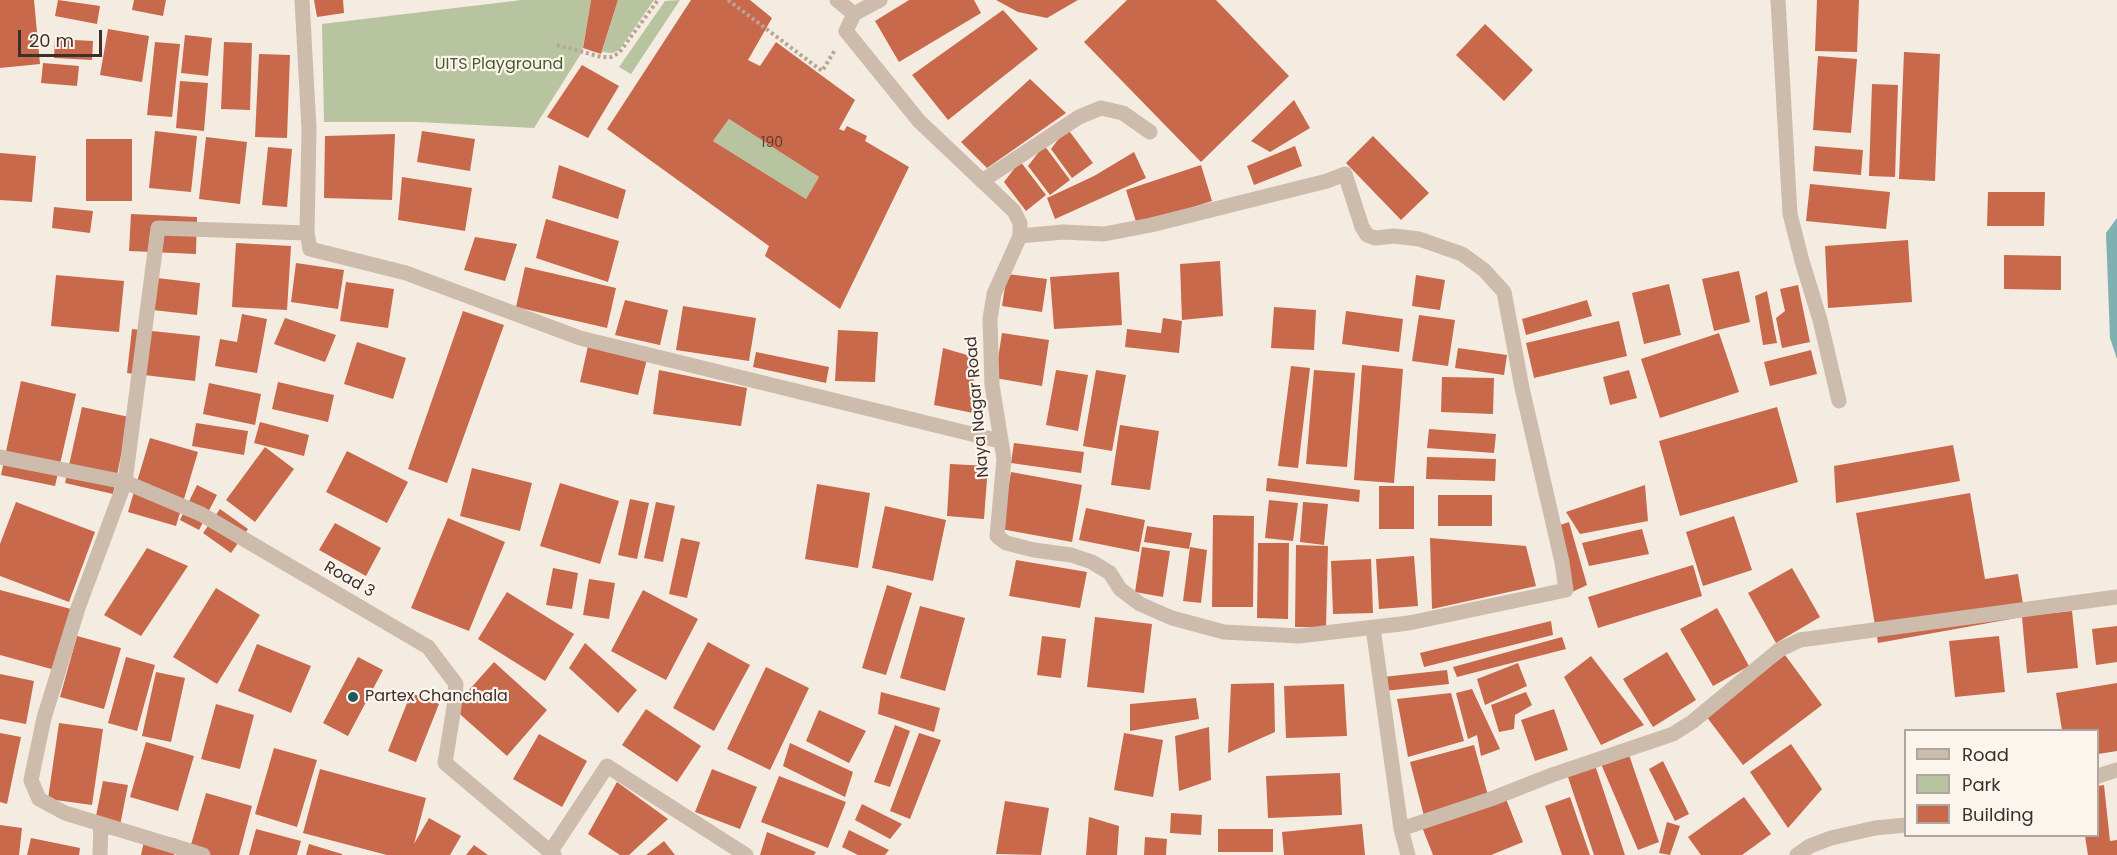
<!DOCTYPE html>
<html>
<head>
<meta charset="utf-8">
<style>
	body { margin:0 }
	#map { position:relative; width:2117px; height:855px; overflow:hidden; background:#f4ebe1; font-family:Poppins,sans-serif }
	canvas { display:block }
	.legend { position:absolute; left:1904px; top:729px; width:195px; height:108px; box-sizing:border-box; background:#fbf5ee; border:2px solid #aea6a0; margin:0; padding:8px 10px; list-style:none; font-size:18px; color:#3b302b }
	.legend li { display:flex; align-items:center; gap:12px; height:30px }
	.legend b { width:30px; border:2px solid #aea6a0 }
	.scale { position:absolute; left:18px; top:30px; width:84px; height:27px; box-sizing:border-box; border:3px solid #3b302b; border-top:0; padding-left:8px; font-size:18px; line-height:21px; white-space:nowrap; color:#3b302b; -webkit-text-stroke:4px #fbf5ee; paint-order:stroke }
</style>
</head>
<body>
<div id="map">
<canvas width="2117" height="855"></canvas>
<ul class="legend">
<li><b style="height:8px;background:#cdbbac"></b>Road</li>
<li><b style="height:16px;background:#b8c4a0"></b>Park</li>
<li><b style="height:16px;background:#c8694b"></b>Building</li>
</ul>
<div class="scale">20 m</div>
</div>
<script>
const c = document.querySelector('canvas').getContext('2d');
c.lineJoin = 'round';
function paint(path, color) { c.fillStyle = color; c.fill(path, 'evenodd'); }
const poly = rows => new Path2D(rows.map(r => 'M' + r).join(''));
function trace(path, color, width, dash) { c.strokeStyle = color; c.lineWidth = width; c.lineCap = dash ? 'butt' : 'round'; c.setLineDash(dash || []); c.stroke(path); }
function label(font, color, halo, rows, align = 'center') {
  c.font = font + ' Poppins,sans-serif'; c.lineWidth = 4.5; c.setLineDash([]); c.textBaseline = 'middle'; c.strokeStyle = halo; c.fillStyle = color; for (const [text, x, y, turn = 0] of rows) {
    c.save(); c.translate(x, y); c.rotate((+turn || 0) * Math.PI / 180); c.textAlign = isNaN(turn) ? turn : align; if (halo) c.strokeText(text, 0, 0); c.fillText(text, 0, 0); c.restore();
  }
}
paint(poly([
	[522,0,591,0,582,52,534,128,418,122,324,122,322,24],
	[618,0,654,0,619,50,612,53,602,52],
	[680,0,631,74,619,67,665,1],
	[729,119,819,177,806,199,713,141]
]), '#b8c4a0');
paint(poly([
	[2117,218,2117,359,2110,338,2106,233]
]), '#7fb0b2');
paint(poly([
	[0,0,34,0,40,64,0,68],
	[58,0,100,6,97,24,55,16],
	[134,0,166,0,163,16,132,10],
	[314,0,343,0,344,13,317,17],
	[591,0,618,0,601,54,583,48],
	[691,0,750,0,772,18,748,60,760,66,776,42,855,100,839,129,844,131,847,126,867,136,865,141,909,167,840,309,765,256,769,246,607,129],
	[729,119,819,177,806,199,713,141],
	[909,0,974,0,981,13,899,62,875,21],
	[996,0,1078,0,1047,18,1018,12],
	[1127,0,1216,0,1289,76,1201,162,1084,42],
	[1817,0,1859,0,1857,52,1815,51],
	[1003,10,1038,49,948,120,912,75],
	[1485,24,1533,70,1504,101,1456,55],
	[108,29,149,36,142,82,100,75],
	[185,35,212,38,208,76,181,73],
	[55,39,93,41,92,60,54,58],
	[155,42,180,44,172,117,147,115],
	[224,42,252,43,250,110,221,109],
	[1904,52,1940,54,1935,181,1899,179],
	[259,54,290,55,287,138,255,137],
	[1818,56,1857,59,1851,133,1813,130],
	[43,63,79,66,77,86,41,83],
	[582,65,619,86,588,138,547,117],
	[1030,79,1066,113,987,168,961,142],
	[180,81,208,83,204,131,176,128],
	[1872,84,1898,85,1895,177,1869,176],
	[1294,100,1310,128,1270,152,1251,141],
	[1067,128,1093,163,1072,178,1051,149],
	[155,131,197,136,191,192,149,188],
	[422,131,475,139,470,171,417,162],
	[395,134,392,200,324,198,325,136],
	[1373,136,1429,193,1401,220,1346,163],
	[206,137,247,142,240,204,199,199],
	[86,139,132,139,132,201,86,201],
	[1044,145,1070,180,1050,195,1028,166],
	[1295,146,1302,166,1254,185,1247,166],
	[1815,146,1863,150,1861,175,1813,171],
	[268,147,292,149,287,207,262,205],
	[1134,152,1146,178,1055,219,1047,198,1094,176],
	[0,153,36,156,32,202,0,200],
	[1020,161,1046,195,1026,211,1004,182],
	[559,165,626,190,618,219,552,198],
	[1201,165,1212,201,1137,225,1126,190],
	[402,177,472,188,465,231,398,220],
	[1810,184,1890,192,1886,229,1806,221],
	[1988,192,2045,192,2044,226,1987,226],
	[54,207,93,211,90,233,52,228],
	[131,214,197,217,196,254,129,251],
	[546,219,619,241,608,282,536,258],
	[475,237,517,244,505,281,464,270],
	[1908,240,1912,302,1828,308,1825,246],
	[236,243,291,246,287,310,232,307],
	[2004,255,2061,256,2061,290,2004,289],
	[1220,261,1223,316,1182,320,1180,264],
	[296,263,344,270,338,309,291,302],
	[525,267,616,288,607,328,516,307],
	[1739,271,1750,322,1714,331,1702,279],
	[1119,272,1122,325,1054,329,1050,277],
	[1007,274,1047,279,1042,312,1002,306],
	[56,275,124,281,119,332,51,326],
	[1416,275,1445,280,1440,310,1412,306],
	[148,277,200,283,197,315,144,309],
	[346,282,394,289,388,328,340,321],
	[1669,284,1681,335,1644,344,1632,293],
	[1798,285,1810,342,1782,348,1776,318,1785,311,1780,289],
	[1767,291,1777,343,1763,345,1755,296],
	[625,300,668,310,660,345,615,335],
	[1587,300,1592,316,1526,335,1522,319],
	[683,306,756,318,749,361,676,350],
	[1274,307,1316,310,1314,350,1271,348],
	[463,311,504,325,447,483,408,469],
	[1346,311,1403,319,1399,352,1342,344],
	[242,314,267,319,257,373,215,366,220,339,237,342],
	[1419,315,1455,320,1448,366,1412,361],
	[285,318,336,335,325,362,274,344],
	[1163,318,1182,321,1179,353,1125,347,1127,329,1161,333],
	[1619,321,1627,356,1534,378,1526,343],
	[132,329,200,336,195,381,127,373],
	[838,330,878,332,875,382,835,381],
	[1002,333,1049,340,1042,386,995,378],
	[1719,333,1739,392,1660,418,1641,359],
	[357,342,406,358,393,399,344,384],
	[588,346,647,359,638,395,580,382],
	[943,348,974,357,973,413,934,405],
	[1458,348,1507,355,1504,375,1455,368],
	[1811,350,1817,374,1770,386,1764,362],
	[756,352,829,367,826,383,753,367],
	[1362,365,1403,369,1394,483,1354,480],
	[1291,366,1310,368,1298,468,1278,466],
	[659,370,747,388,741,426,653,414],
	[1056,370,1088,375,1078,431,1046,425],
	[1096,370,1126,375,1112,451,1083,446],
	[1314,370,1355,373,1347,467,1306,464],
	[1629,370,1637,398,1610,405,1603,377],
	[1442,377,1494,378,1493,414,1441,412],
	[21,381,76,394,55,486,1,475],
	[278,382,334,395,328,422,272,409],
	[209,383,261,394,255,425,203,414],
	[82,407,129,417,113,494,65,483],
	[1777,407,1798,482,1680,516,1659,441],
	[260,422,309,435,304,456,254,443],
	[196,423,248,431,244,455,192,446],
	[1120,425,1159,431,1150,490,1111,485],
	[1429,429,1496,434,1494,453,1427,448],
	[150,438,198,452,176,526,128,512],
	[1014,443,1084,452,1081,473,1011,463],
	[1953,445,1960,481,1836,503,1834,466],
	[265,447,294,469,255,522,226,500],
	[347,451,408,482,387,523,326,492],
	[1427,457,1496,459,1495,481,1426,479],
	[950,464,988,466,984,519,947,516],
	[472,468,532,483,520,531,460,516],
	[1011,472,1082,485,1072,542,1001,529],
	[1267,478,1360,490,1359,502,1266,491],
	[560,483,619,501,600,564,540,546],
	[817,484,870,493,858,568,805,559],
	[197,485,217,495,199,530,180,520],
	[1645,485,1648,521,1580,534,1566,512],
	[1379,486,1414,486,1414,529,1379,529],
	[1970,493,1985,579,2018,574,2025,616,2072,611,2078,668,2027,673,2022,617,1878,643,1856,513],
	[1438,495,1492,495,1492,526,1438,526],
	[630,499,649,503,637,559,618,555],
	[1269,500,1298,503,1293,541,1265,538],
	[16,502,95,532,69,602,0,576,0,544],
	[656,502,675,506,663,562,644,558],
	[1303,502,1328,504,1324,545,1300,542],
	[885,506,946,520,933,581,872,568],
	[1086,508,1145,520,1139,552,1079,540],
	[220,509,248,529,231,553,203,533],
	[1213,515,1254,516,1253,607,1212,607],
	[1734,516,1752,570,1703,586,1686,532],
	[448,518,505,542,469,631,411,608],
	[1569,522,1587,585,1570,593,1548,529],
	[335,523,381,548,366,576,319,550],
	[1147,526,1192,533,1189,549,1144,542],
	[1642,529,1649,554,1589,566,1582,543],
	[681,538,700,542,687,598,669,594],
	[1430,538,1526,546,1536,586,1432,609],
	[1258,543,1289,543,1288,619,1257,618],
	[1296,545,1328,546,1326,627,1295,627],
	[1142,547,1170,551,1163,597,1135,592],
	[1190,547,1207,550,1201,603,1183,601],
	[147,548,188,566,141,636,104,615],
	[1414,556,1418,606,1379,609,1376,559],
	[1371,559,1373,613,1333,614,1331,561],
	[1016,560,1087,572,1080,608,1009,596],
	[1693,565,1702,596,1598,628,1588,597],
	[553,568,578,573,572,609,546,605],
	[1792,568,1820,617,1776,643,1748,593],
	[589,579,615,583,609,619,583,615],
	[887,585,912,593,886,675,862,668],
	[216,588,260,615,217,684,173,657],
	[0,590,71,609,55,670,0,655],
	[643,590,698,619,666,680,611,651],
	[507,592,574,634,545,681,478,639],
	[920,606,965,618,945,691,900,678],
	[1717,608,1749,666,1713,686,1680,629],
	[1095,617,1152,624,1144,693,1087,687],
	[1551,621,1553,635,1424,667,1420,653],
	[2117,626,2117,662,2096,665,2092,629],
	[77,636,121,648,104,709,60,697],
	[1042,636,1066,639,1061,678,1037,675],
	[1999,636,2005,692,1955,697,1949,641],
	[1562,637,1566,649,1457,677,1453,667],
	[708,642,750,665,714,731,673,708],
	[585,643,637,690,618,713,569,668],
	[257,644,311,666,291,713,238,691],
	[1667,652,1696,700,1653,727,1623,679],
	[1785,655,1822,705,1743,765,1706,716],
	[1591,656,1644,725,1601,745,1564,677],
	[126,657,155,665,137,731,108,723],
	[358,657,383,670,348,736,323,723],
	[494,662,547,710,507,756,453,708],
	[1518,663,1527,686,1485,705,1477,679],
	[766,667,809,688,770,770,727,749],
	[1447,670,1449,684,1384,691,1383,677],
	[156,672,185,678,171,742,142,736],
	[0,674,34,681,26,724,0,719],
	[1274,683,1275,732,1228,753,1231,684],
	[2117,683,2117,751,2098,754,2098,730,2062,730,2056,693],
	[1344,684,1347,736,1286,738,1284,686],
	[1472,689,1500,749,1481,756,1477,735,1468,739,1456,693],
	[881,692,940,708,934,732,878,714],
	[1526,692,1532,705,1515,715,1514,729,1499,732,1491,705],
	[411,693,439,704,416,762,388,751],
	[1451,693,1464,741,1408,757,1397,699],
	[1196,698,1199,719,1130,731,1130,704],
	[216,704,254,715,240,769,201,759],
	[646,709,701,746,677,782,622,745],
	[1554,709,1568,750,1535,761,1521,720],
	[819,710,866,731,849,763,806,741],
	[59,723,103,729,92,805,48,799],
	[895,725,910,731,890,787,874,782],
	[1209,727,1211,780,1179,791,1175,736],
	[0,733,21,737,7,804,0,802],
	[919,733,941,740,910,819,890,811],
	[1124,733,1163,740,1153,797,1114,790],
	[539,734,587,761,562,807,513,779],
	[146,742,194,756,178,811,130,797],
	[790,743,853,772,845,797,783,766],
	[1791,744,1822,789,1788,828,1750,772],
	[1474,745,1489,799,1424,816,1410,762],
	[274,748,317,760,297,827,255,814],
	[1628,752,1659,842,1638,850,1601,764],
	[1663,761,1689,814,1675,821,1649,769],
	[1595,765,1625,855,1594,855,1567,774],
	[320,769,426,798,414,844,429,818,461,836,450,855,387,855,303,833],
	[712,769,757,787,740,829,695,812],
	[1340,773,1342,815,1268,818,1266,776],
	[779,776,846,802,828,848,761,822],
	[103,781,128,785,118,836,93,831],
	[617,782,668,819,629,855,620,855,588,834],
	[2104,785,2110,841,2117,840,2117,855,2088,855,2085,836,2098,836,2098,786],
	[206,793,252,806,239,855,188,855],
	[1504,794,1523,842,1491,855,1433,855,1422,827],
	[1570,797,1590,855,1562,855,1545,806],
	[1744,797,1771,834,1742,855,1701,855,1688,837],
	[1005,801,1049,808,1041,855,996,854],
	[862,804,902,824,890,839,855,820],
	[1171,813,1202,815,1201,835,1170,833],
	[1089,817,1119,826,1117,855,1086,855],
	[1667,822,1680,826,1670,855,1659,853],
	[1362,824,1365,855,1284,855,1282,832],
	[0,825,22,828,19,855,0,855],
	[256,829,301,841,297,855,249,855],
	[1218,829,1273,829,1273,852,1218,852],
	[849,830,889,850,885,855,858,855,842,847],
	[146,832,177,839,174,855,141,855],
	[767,832,816,852,814,855,760,855],
	[1145,837,1167,839,1166,855,1144,855],
	[31,838,80,848,79,855,27,855],
	[664,841,675,855,646,855],
	[309,844,342,854,342,855,306,855],
	[474,845,488,855,466,855]
]), '#c8694b');
trace(poly([
	[728,0,822,71,835,50],
	[557,45,601,57,611,57,619,53,658,0]
]), '#b9a596', 4, [3, 3]);
trace(poly([
	[302,0,309,129,307,233,310,249,406,273,580,338,1000,441],
	[837,0,854,14],
	[880,0,854,14,846,31,919,121,1014,211,1020,223,1020,236,994,294,990,319,992,385,1004,459,997,536,1006,543,1034,550,1071,555,1092,562,1110,573,1120,589,1140,604,1172,618,1224,632,1299,636,1409,623,1566,590,1562,562,1522,388,1504,292,1484,270,1462,254,1419,239,1394,236,1375,238,1367,235,1362,227,1345,174,1327,181,1151,225,1104,234,1063,232,1020,236],
	[1778,0,1790,214,1802,261,1820,320,1839,401],
	[982,181,1079,117,1101,108,1123,113,1150,132],
	[0,457,125,482,201,514,428,647,456,684,454,707,445,763,554,855],
	[1373,628,1401,829,1408,855],
	[2098,776,2117,770],
	[1401,829,1491,799,1552,775,1673,734,1692,722,1779,650,1800,640,2117,597],
	[551,851,607,766,746,855],
	[100,855,101,824],
	[203,855,65,813,39,799,31,780,44,718,78,608,125,482,158,228,307,233],
	[1797,855,1810,846,1831,838,1875,828,1906,825]
]), '#cdbbac', 15);
for (const [x, y, r, color] of [
	[353,697,6,"#1f5a5e"]
]) { const dot = new Path2D(); dot.arc(x, y, r, 0, 2 * Math.PI); c.fillStyle = color; c.fill(dot); trace(dot, '#fbf5ee', 2); }
label('14px', '#5e3e33', null, [
	["190",772,143]
]);
label('16px', '#4a5a2e', '#fbf5ee', [
	["UITS Playground",499,65]
]);
label('16px', '#3b302b', '#fbf5ee', [
	["Naya Nagar Road",978,407,-95],
	["Road 3",349,580,30]
]);
label('16px', '#3b302b', '#fbf5ee', [
	["Partex Chanchala",365,697]
], 'left');
</script>
</body>
</html>
